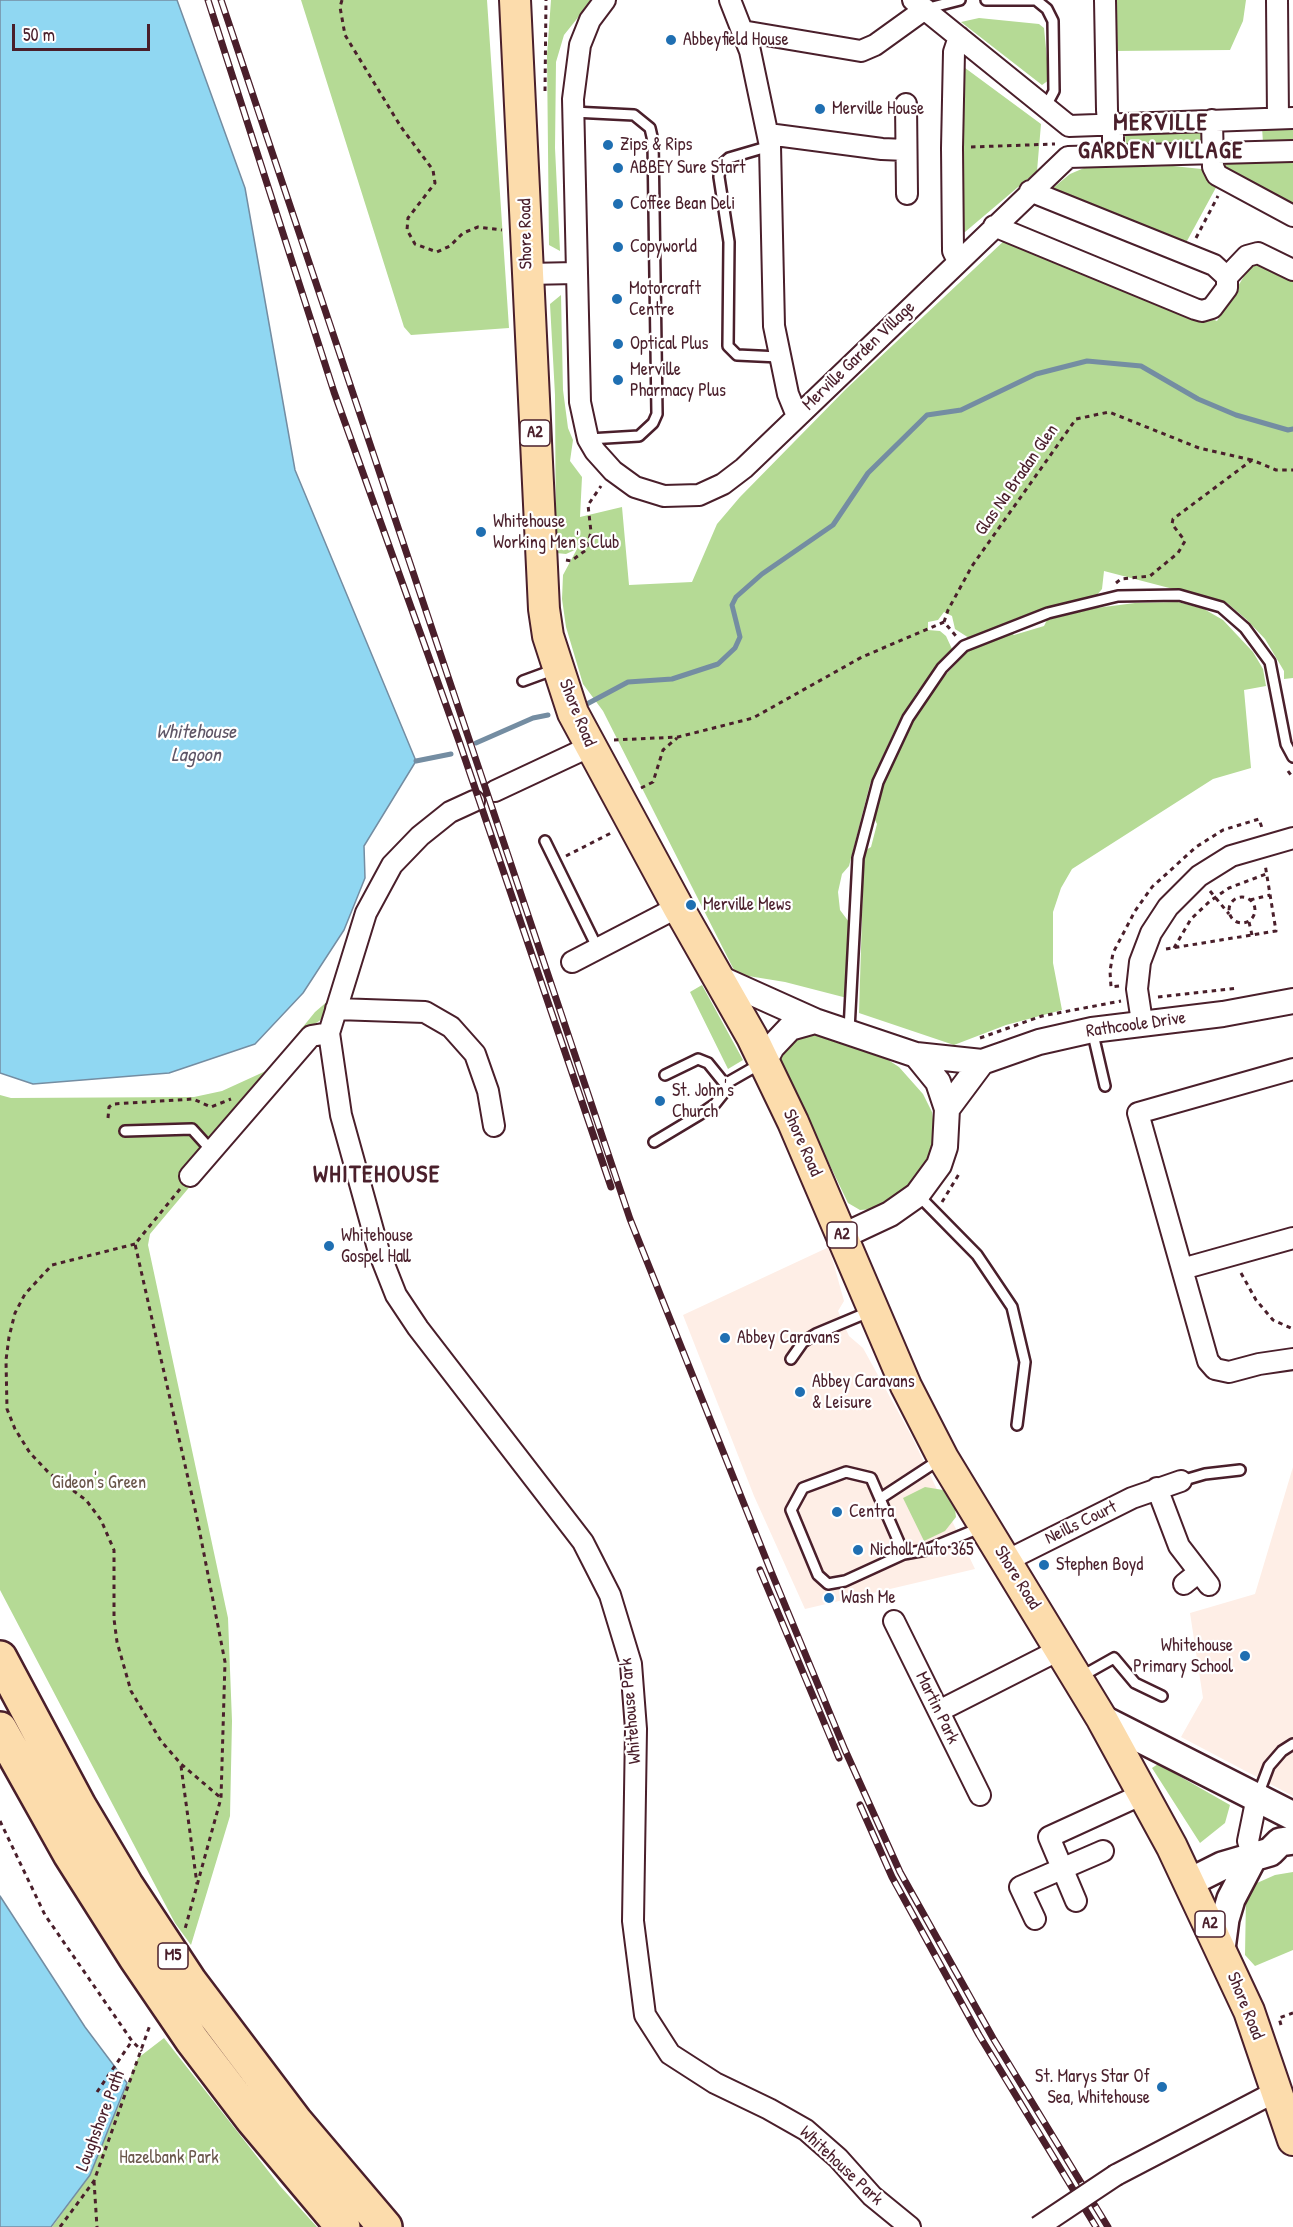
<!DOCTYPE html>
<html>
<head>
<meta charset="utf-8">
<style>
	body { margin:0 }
	#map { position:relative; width:1293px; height:2227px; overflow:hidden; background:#fff; font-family:"Patrick Hand",sans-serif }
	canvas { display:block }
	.scale { position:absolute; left:12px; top:24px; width:138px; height:27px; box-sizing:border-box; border:3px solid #4a1f2b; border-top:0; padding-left:8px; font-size:18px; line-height:21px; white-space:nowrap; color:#4a1f2b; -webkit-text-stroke:4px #fff; paint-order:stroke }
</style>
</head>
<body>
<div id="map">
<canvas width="1293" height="2227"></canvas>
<div class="scale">50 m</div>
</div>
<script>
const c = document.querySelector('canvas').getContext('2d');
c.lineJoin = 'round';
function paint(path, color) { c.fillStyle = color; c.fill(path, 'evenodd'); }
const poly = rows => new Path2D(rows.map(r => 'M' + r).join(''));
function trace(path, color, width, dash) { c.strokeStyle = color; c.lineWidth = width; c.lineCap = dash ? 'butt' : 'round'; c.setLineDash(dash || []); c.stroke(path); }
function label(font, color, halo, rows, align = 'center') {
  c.font = font + ' "Patrick Hand",sans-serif'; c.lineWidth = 4.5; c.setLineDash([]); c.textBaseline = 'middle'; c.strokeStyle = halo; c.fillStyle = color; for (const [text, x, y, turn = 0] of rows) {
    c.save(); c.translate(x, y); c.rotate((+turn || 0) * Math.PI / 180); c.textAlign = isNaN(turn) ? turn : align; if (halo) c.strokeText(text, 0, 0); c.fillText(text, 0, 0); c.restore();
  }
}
paint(poly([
	[829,1247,844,1301,838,1311,849,1336,863,1348,912,1437,975,1569,805,1609,754,1496,683,1315],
	[1293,1467,1293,1796,1181,1737,1203,1698,1190,1613,1255,1594]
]), '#feeee6');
paint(poly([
	[301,0,487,0,509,328,411,335,404,327],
	[551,0,592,0,564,35,556,62,555,148,560,251,549,245,547,55],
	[1111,0,1246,0,1243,21,1230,50,1113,51],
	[979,18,1039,24,1044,28,1049,80,1042,85,961,22],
	[957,62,1041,124,1037,171,965,232,958,233],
	[1293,126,1293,142,1263,143,1262,127],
	[1206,128,1207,146,1131,147,1126,144,1125,135,1131,130],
	[1223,161,1293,162,1293,209,1223,172],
	[1173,166,1211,170,1219,182,1181,252,1052,193,1053,188,1070,174,1084,168],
	[1006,239,1217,321,1258,253,1293,269,1293,678,1284,679,1284,671,1265,639,1246,619,1227,603,1104,571,1102,589,1096,596,1017,618,969,638,955,629,952,616,944,612,938,620,928,622,928,630,940,631,946,636,952,649,917,692,897,725,870,784,849,866,842,874,838,892,840,910,849,922,847,998,785,982,736,974,603,711,583,684,566,627,562,599,563,575,577,549,566,554,556,553,555,395,550,304,561,295,563,390,568,428,573,440,570,461,582,477,580,517,622,507,629,585,692,582,717,524,740,497,846,389],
	[1178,602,1204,609,1223,620,1253,652,1263,669,1266,686,1244,690,1251,768,1213,779,1072,869,1061,888,1053,912,1053,963,1062,1010,1006,1025,954,1045,859,1013,864,851,871,847,877,824,874,818,877,804,888,767,907,725,922,700,968,651,991,638,1009,631,1014,635,1044,626,1047,620,1096,608,1135,603],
	[702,985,743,1060,728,1069,690,992],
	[329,1000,322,1019,306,1030,271,1090,150,1234,148,1245,228,1618,232,1721,230,1816,191,1945,175,1923,0,1590,0,1095,11,1098,194,1097,222,1091,268,1070,315,1012],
	[803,1029,876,1052,899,1067,923,1094,932,1112,936,1142,932,1155,907,1192,875,1209,860,1210,848,1203,780,1061,783,1051],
	[925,1487,943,1490,955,1509,956,1517,945,1531,924,1541,903,1498],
	[1158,1764,1230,1805,1225,1823,1200,1843,1152,1768],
	[1293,1872,1293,1950,1255,1966,1245,1955,1246,1898,1257,1883,1275,1875],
	[164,2038,280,2186,317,2227,52,2227,90,2175,138,2058]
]), '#b5da95');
const water = poly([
	[0,0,177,0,245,188,295,470,416,761,364,846,365,878,344,930,303,993,255,1044,169,1073,33,1084,0,1073,0,0],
	[0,1896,85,2027,127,2083,90,2175,51,2227,0,2227,0,1896]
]);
paint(water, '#90d7f2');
trace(water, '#748da2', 1.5);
trace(poly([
	[585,705,628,682,672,679,718,664,735,648,740,637,732,605,736,597,762,574,833,525,868,473,927,415,961,410,1036,374,1087,361,1141,366,1198,399,1236,415,1288,430,1293,429],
	[476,743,533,718,548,715],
	[416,761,451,754]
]), '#748da2', 5);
const service = poly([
	[986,0,1036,0,1047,9,1053,21,1054,91,1045,108],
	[925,9,960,0],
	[573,112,634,115,650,128,653,141,657,414,653,423,639,436,589,439],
	[770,146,729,158,720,166,719,177,729,242,728,346,737,355,779,357],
	[523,681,553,670],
	[545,841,598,949],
	[849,1030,858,858,878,782,908,718,942,668,964,646,1048,613,1118,596,1179,595,1221,607,1245,628,1270,662,1286,744,1293,757],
	[1092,1030,1105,1086],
	[665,1075,698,1059,708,1063,725,1084],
	[125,1131,192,1129,211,1150],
	[654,1142,699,1115,715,1104,723,1094,725,1084,760,1064],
	[918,1195,977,1255,1012,1307,1025,1362,1017,1425],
	[791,1359,803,1342,816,1334,871,1311],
	[1181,1481,1205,1474,1240,1470],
	[881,1498,939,1460],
	[904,1554,871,1478,846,1472,803,1488,791,1510,818,1575,828,1584,845,1581,904,1554,926,1550,982,1527],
	[1082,1676,1114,1658,1135,1683,1162,1696],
	[1258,1795,1269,1766,1282,1751,1293,1744]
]);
const minor = poly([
	[605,0,590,20,580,45,573,99,580,402,588,439,595,451,613,471,635,487,664,496,699,495,723,484,744,468,1068,157,1293,151],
	[730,0,750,51,770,146,774,326,788,394,797,416],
	[913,0,1069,126,1293,118],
	[1105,0,1107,110,1108,123,1113,132,1113,154],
	[1277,0,1278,118],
	[742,31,861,51,875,45,925,9],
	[906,104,907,194],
	[1212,120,1213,167,1217,175,1293,216],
	[768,134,882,149,906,150],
	[994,226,1195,309,1202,311,1212,308,1227,288,1227,277,1214,265,1030,191],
	[958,261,953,251,952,148,954,52,959,37],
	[527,274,576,273],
	[1227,277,1247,256,1258,253,1293,270],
	[495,791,589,747],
	[474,801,450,812,420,836,392,865,366,913,329,1033,341,1115,379,1252,396,1295,418,1328,583,1542,610,1595,631,1664,636,1729,633,1921,645,2015,670,2054,715,2083,769,2109,806,2130,838,2158,872,2196,910,2227],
	[572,962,678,907],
	[336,1009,425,1012,451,1027,475,1054,488,1091,494,1126],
	[1142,1022,1137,989,1140,962,1151,933,1168,907,1199,876,1231,856,1293,838],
	[1293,1069,1138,1113,1208,1361,1215,1369,1229,1372,1259,1364,1293,1359],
	[190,1176,311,1036,329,1033],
	[1182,1269,1293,1238],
	[1157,1488,1179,1546,1209,1585],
	[1006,1561,1132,1498,1181,1481],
	[1184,1584,1199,1572],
	[894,1621,980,1795],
	[939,1711,1061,1649],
	[1253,1857,1248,1841,1257,1797],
	[1076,1901,1049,1837,1143,1794],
	[1035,1919,1020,1887,1103,1851],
	[1116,2175,1277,2091]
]);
const tertiary = poly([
	[717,977,815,1021,916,1055,982,1062,1039,1042,1092,1030,1223,1014,1293,1001],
	[764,1062,772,1047,790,1028,815,1021],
	[947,1109,982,1062],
	[843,1236,890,1214,917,1195,939,1165,945,1147,947,1109,938,1082,916,1055]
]);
const secondary = poly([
	[1102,1719,1293,1816],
	[1190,1882,1222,1866,1270,1852,1280,1842,1293,1840],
	[1221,1949,1225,1919,1231,1899,1253,1857]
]);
const primary = poly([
	[515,0,544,609,548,636,573,713,678,907,752,1037,793,1122,906,1386,943,1458,1102,1719,1172,1847,1249,2011,1293,2140]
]);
const motorway = poly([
	[0,1658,79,1806,126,1885,190,1982,295,2121,385,2227],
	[0,1729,70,1854,136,1958,192,2040,253,2120,343,2227]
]);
trace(service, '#4a1f2b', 14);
trace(minor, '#4a1f2b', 24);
trace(tertiary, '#4a1f2b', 28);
trace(secondary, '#4a1f2b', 32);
trace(primary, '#4a1f2b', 34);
trace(motorway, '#4a1f2b', 38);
trace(poly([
	[342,0,340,7,345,35,401,127,433,170,435,183,408,218,407,230,415,244,437,252,450,246,463,233,478,227,502,230],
	[545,91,546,0],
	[971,147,1055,144],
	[1196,238,1218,196],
	[566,560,571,561,586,550,591,532,588,505,601,486],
	[1116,583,1121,579,1150,576,1178,553,1185,541,1172,524,1173,519,1252,460,1276,470,1293,470],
	[944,622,948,610,972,566,1076,419,1109,412,1199,448,1252,460],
	[614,740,678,737,753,718,862,657,944,622,956,636],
	[1288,771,1293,778],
	[641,788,653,782,663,750,677,738],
	[566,856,611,833],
	[1210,891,1229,914],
	'1229 910a13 13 0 1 1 26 0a13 13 0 1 1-26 0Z',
	[1250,900,1270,895],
	[1249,922,1252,935],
	[1174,948,1191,919,1210,901,1229,888,1266,874],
	[1166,949,1276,931,1265,864],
	[1119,986,1111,987,1110,971,1113,953,1135,911,1152,887,1196,847,1223,830,1259,819,1262,828],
	[1158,997,1238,988],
	[980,1038,1042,1016,1121,1001],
	[108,1118,109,1107,113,1104,193,1099,211,1107,231,1099],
	[180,1189,135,1244,197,1518,225,1662,221,1798,185,1929],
	[942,1202,959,1174],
	[135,1244,52,1265,25,1294,15,1313,9,1337,6,1360,7,1409,15,1429,30,1453,49,1473,86,1500,101,1520,114,1550,114,1619,117,1642,131,1691,161,1741,181,1764,221,1798],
	[1241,1273,1256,1300,1273,1320,1293,1329],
	[181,1766,197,1884],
	[0,1821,45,1915,132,2041,142,2051],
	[1281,2025,1279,2018,1293,2013],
	[97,2092,132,2041],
	[94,2181,97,2227],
	[60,2227,94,2181,150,2025]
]), '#4a1f2b', 3, [4.5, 4.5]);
trace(service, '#fff', 9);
trace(minor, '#fff', 20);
trace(tertiary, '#fff', 24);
trace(secondary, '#fff', 27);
trace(primary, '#fcdcac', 30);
trace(motorway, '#fcdcac', 33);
const rail = poly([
	[208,0,334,392,460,744,611,1187],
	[221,0,630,1219,770,1569,845,1750,900,1872,993,2038,1108,2227],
	[760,1570,839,1758],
	[860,1805,892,1877,979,2035,1096,2227]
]);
trace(rail, '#4a1f2b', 7);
trace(rail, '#fff', 4.5, [14]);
const minorBridge = poly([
	[1038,2227,1116,2175]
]);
trace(minorBridge, '#4a1f2b', 24, []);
trace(minorBridge, '#fff', 20);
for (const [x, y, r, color] of [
	[671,40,6,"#1f6fb2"],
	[820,109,6,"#1f6fb2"],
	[608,145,6,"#1f6fb2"],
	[618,168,6,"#1f6fb2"],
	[618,204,6,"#1f6fb2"],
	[618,247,6,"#1f6fb2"],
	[617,299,6,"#1f6fb2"],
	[618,344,6,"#1f6fb2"],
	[618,380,6,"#1f6fb2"],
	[481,532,6,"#1f6fb2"],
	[691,905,6,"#1f6fb2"],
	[660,1101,6,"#1f6fb2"],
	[329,1246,6,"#1f6fb2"],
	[725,1338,6,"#1f6fb2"],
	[800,1392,6,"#1f6fb2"],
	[837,1512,6,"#1f6fb2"],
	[858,1550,6,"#1f6fb2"],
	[1044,1565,6,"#1f6fb2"],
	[829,1598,6,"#1f6fb2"],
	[1245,1656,6,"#1f6fb2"],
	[1162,2087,6,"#1f6fb2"]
]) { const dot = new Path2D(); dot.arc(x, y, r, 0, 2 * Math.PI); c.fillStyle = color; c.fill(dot); trace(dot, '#fff', 2); }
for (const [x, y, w] of [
	[535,433,30],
	[842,1235,30],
	[1210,1924,30],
	[173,1956,30]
]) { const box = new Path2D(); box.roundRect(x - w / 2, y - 13, w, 26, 4.5); c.fillStyle = '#fff'; c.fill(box); trace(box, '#4a1f2b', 1.5); }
label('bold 16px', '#4a1f2b', null, [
	["A2",535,433],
	["A2",842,1235],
	["A2",1210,1924],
	["M5",173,1956]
]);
label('18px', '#4a1f2b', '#fff', [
	["Abbeyfield House",683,40],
	["Merville House",832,109],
	["Zips & Rips",620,145],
	["ABBEY Sure Start",630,168],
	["Coffee Bean Deli",630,204],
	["Copyworld",630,247],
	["Motorcraft",629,289],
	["Centre",629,310],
	["Optical Plus",630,344],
	["Merville",630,370],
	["Pharmacy Plus",630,391],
	["Whitehouse",493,522],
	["Working Men's Club",493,543],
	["Merville Mews",703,905],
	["St. John's",672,1091],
	["Church",672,1112],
	["Whitehouse",341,1236],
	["Gospel Hall",341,1257],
	["Abbey Caravans",737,1338],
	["Abbey Caravans",812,1382],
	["& Leisure",812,1403],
	["Centra",849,1512],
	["Nicholl Auto 365",870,1550],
	["Stephen Boyd",1056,1565],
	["Wash Me",841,1598],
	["Whitehouse",1233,1646,"right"],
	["Primary School",1233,1667,"right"],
	["St. Marys Star Of",1150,2077,"right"],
	["Sea, Whitehouse",1150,2098,"right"]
], 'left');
label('18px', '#4a1f2b', '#fff', [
	["Shore Road",526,234,-91],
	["Merville Garden Village",859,356,-44],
	["Glas Na Bradan Glen",1017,480,-55],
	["Shore Road",577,713,68],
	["Rathcoole Drive",1136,1025,-8],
	["Shore Road",802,1143,66],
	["Neills Court",1081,1523,-26],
	["Shore Road",1017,1578,58],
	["Martin Park",937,1708,64],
	["Whitehouse Park",631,1711,-95],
	["Shore Road",1245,2006,68],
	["Loughshore Path",101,2121,-69],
	["Whitehouse Park",841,2166,43]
]);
label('18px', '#6a574b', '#fff', [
	["Gideon's Green",99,1483],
	["Hazelbank Park",169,2158]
]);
label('italic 20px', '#5f5667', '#fff', [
	["Whitehouse",196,733],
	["Lagoon",196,756]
]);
c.letterSpacing = '1.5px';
label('bold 24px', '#4a1f2b', '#fff', [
	["MERVILLE",1161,124],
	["GARDEN VILLAGE",1161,152],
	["WHITEHOUSE",377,1176]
]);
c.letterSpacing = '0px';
</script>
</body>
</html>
